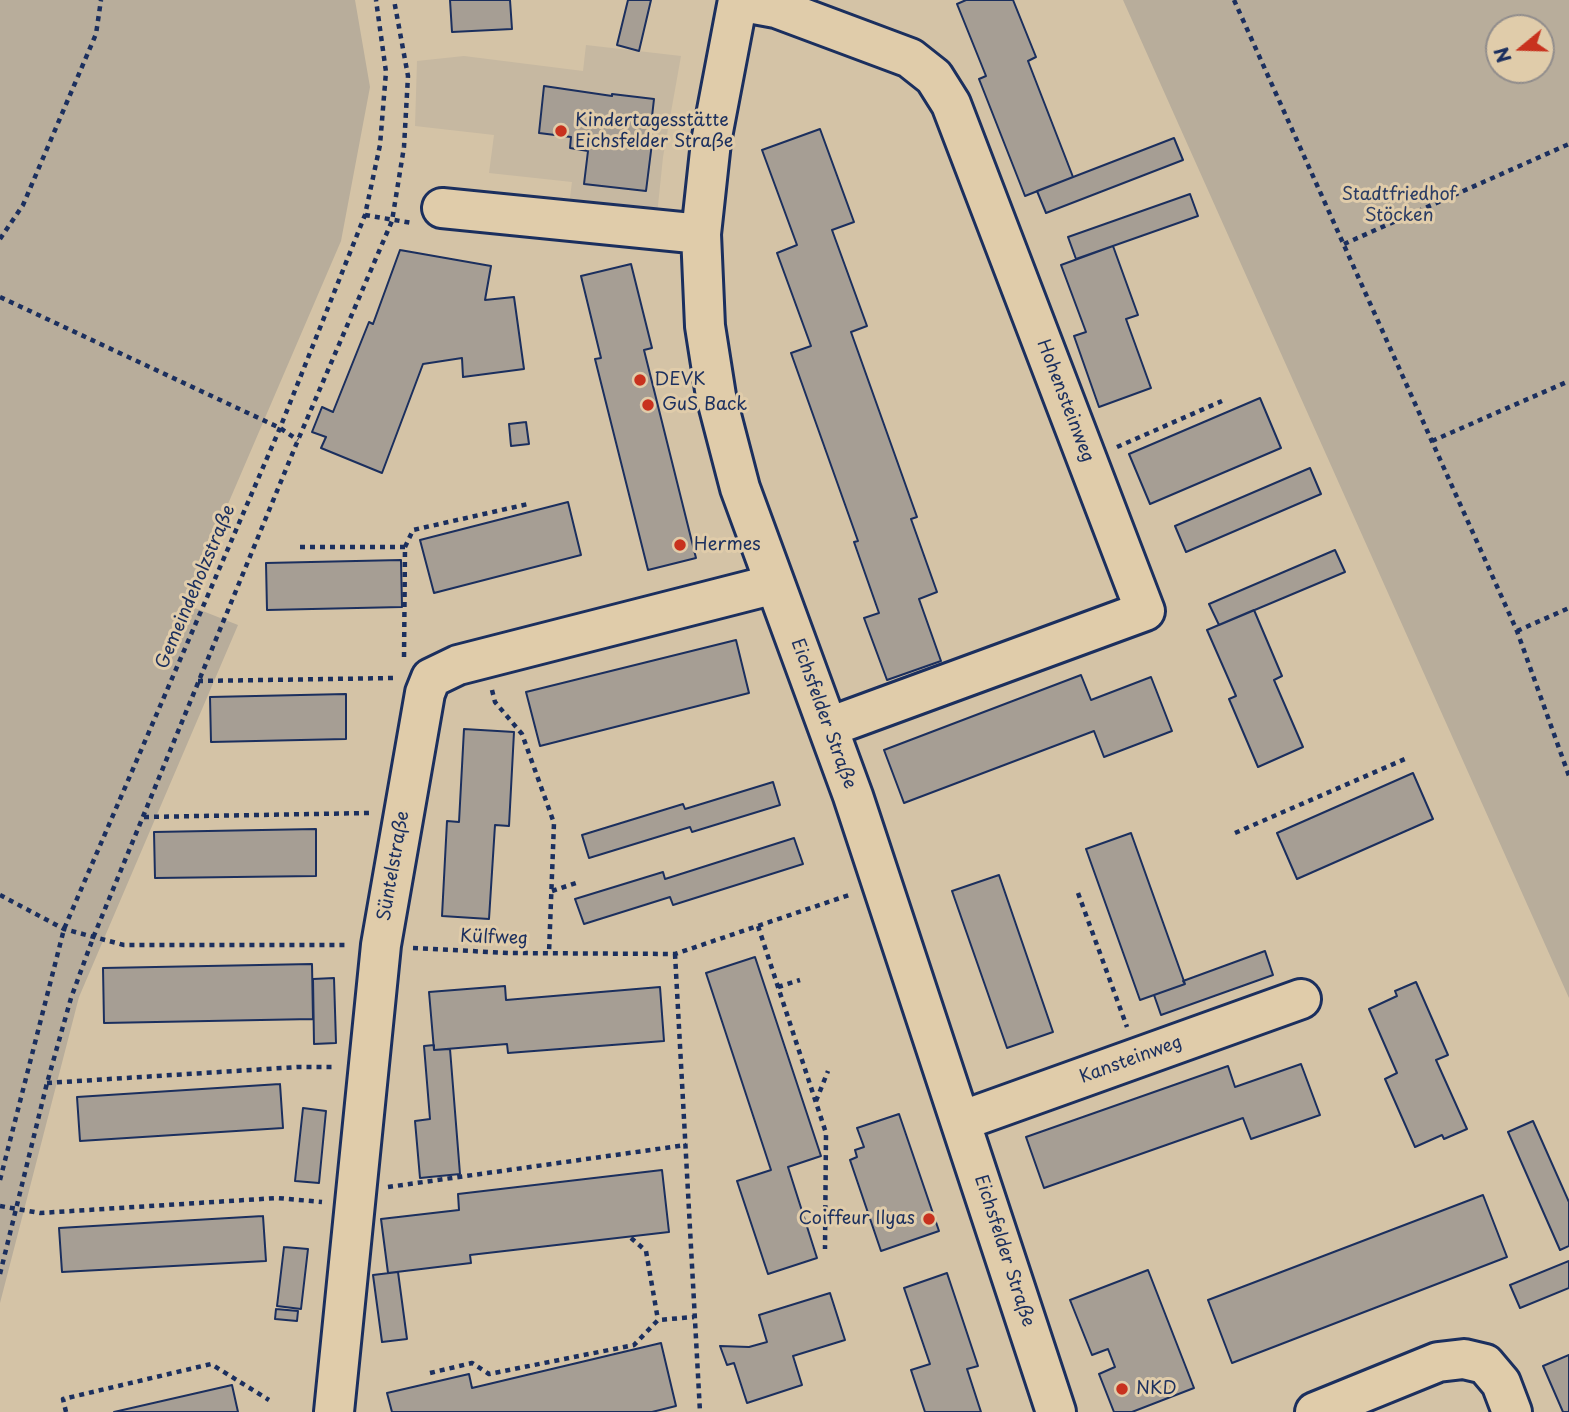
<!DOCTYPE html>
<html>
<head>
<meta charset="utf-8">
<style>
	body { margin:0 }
	#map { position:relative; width:1569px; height:1412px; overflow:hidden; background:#d4c3a6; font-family:"Playpen Sans",sans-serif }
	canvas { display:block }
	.north { position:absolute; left:1485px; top:14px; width:70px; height:70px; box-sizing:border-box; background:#e0ccaa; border:2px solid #918d8c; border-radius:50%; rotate:251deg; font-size:19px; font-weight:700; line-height:28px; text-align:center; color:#1b2f5e }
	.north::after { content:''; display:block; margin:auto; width:24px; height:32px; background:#c8321e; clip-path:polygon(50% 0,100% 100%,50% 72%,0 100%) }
</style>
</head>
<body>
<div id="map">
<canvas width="1569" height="1412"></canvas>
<div class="north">N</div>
</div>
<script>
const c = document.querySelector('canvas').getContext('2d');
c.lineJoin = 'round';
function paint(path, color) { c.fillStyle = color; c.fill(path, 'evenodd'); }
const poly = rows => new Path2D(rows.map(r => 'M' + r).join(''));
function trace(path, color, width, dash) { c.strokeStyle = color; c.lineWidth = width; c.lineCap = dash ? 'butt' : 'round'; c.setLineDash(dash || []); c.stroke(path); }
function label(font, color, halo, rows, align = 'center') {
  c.font = font + ' "Playpen Sans",sans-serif'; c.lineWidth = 6; c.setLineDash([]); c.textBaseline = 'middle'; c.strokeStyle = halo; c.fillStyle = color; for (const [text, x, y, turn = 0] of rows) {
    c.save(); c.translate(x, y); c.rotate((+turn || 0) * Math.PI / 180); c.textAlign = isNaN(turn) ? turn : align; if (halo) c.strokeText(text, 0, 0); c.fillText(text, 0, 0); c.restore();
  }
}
paint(poly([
	[586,45,681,56,663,157,657,215,569,205,572,182,489,173,494,135,415,126,417,61,464,56,583,71]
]), '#c6b8a1');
paint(poly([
	[0,0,355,0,370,87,341,241,185,604,238,625,79,997,0,1303],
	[1123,0,1569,0,1569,998],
	[1499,28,1541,28,1541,70,1499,70]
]), '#b8ad9b');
const building = poly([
	[450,0,510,0,512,29,452,32,450,0],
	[628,0,651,0,639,51,617,45,628,0],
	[966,0,1013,0,1036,57,1028,61,1073,177,1025,196,979,79,986,76,957,4,966,0],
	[544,86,612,96,612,94,654,99,649,143,652,143,646,191,584,184,588,151,570,148,571,137,539,133,544,86],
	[820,129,854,222,832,230,867,326,851,332,917,517,911,519,937,592,919,599,941,661,887,680,864,618,879,613,854,542,858,541,791,353,811,346,777,253,797,245,762,150,820,129],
	[1174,138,1183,160,1046,213,1037,191,1174,138],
	[1190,194,1198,216,1076,259,1068,237,1190,194],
	[1113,246,1138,315,1126,319,1151,388,1099,407,1074,336,1086,332,1061,265,1113,246],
	[400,250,491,266,485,300,514,297,524,369,463,377,462,358,423,364,382,473,321,448,326,437,312,432,322,407,333,412,369,322,373,324,400,250],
	[631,264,652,348,644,350,696,558,648,570,595,359,601,358,581,276,631,264],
	[1260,398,1281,448,1150,504,1129,454,1260,398],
	[526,422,529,444,511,446,509,424,526,422],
	[1310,468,1321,494,1186,552,1175,526,1310,468],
	[568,502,581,555,434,593,420,540,568,502],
	[1335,550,1345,572,1219,625,1209,604,1335,550],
	[401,560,402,607,267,610,266,563,401,560],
	[1254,610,1282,676,1274,680,1303,747,1258,767,1229,699,1236,696,1207,630,1254,610],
	[736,640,749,693,540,746,526,692,736,640],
	[1081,675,1091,700,1151,677,1172,731,1104,757,1094,731,904,803,884,750,1081,675],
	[346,694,346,739,211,742,210,697,346,694],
	[464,729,514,732,509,826,495,825,489,919,442,916,447,821,459,822,464,729],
	[1413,773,1433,819,1297,879,1277,833,1413,773],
	[773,782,780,805,692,832,690,827,589,858,582,835,683,804,685,809,773,782],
	[316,829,316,876,155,878,154,832,316,829],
	[1131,833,1185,984,1140,1000,1086,849,1131,833],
	[794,838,803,864,673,905,670,897,584,924,575,899,663,872,665,879,794,838],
	[999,875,1053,1032,1007,1048,952,891,999,875],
	[1265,951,1273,975,1161,1015,1154,995,1185,984,1183,981,1265,951],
	[755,957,821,1156,788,1167,817,1258,768,1274,737,1181,771,1170,706,973,755,957],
	[312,964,313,1019,104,1023,103,968,312,964],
	[334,978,336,1043,314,1044,313,979,334,978],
	[1416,982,1448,1055,1436,1060,1467,1129,1444,1139,1442,1135,1415,1147,1385,1079,1397,1073,1369,1009,1397,996,1395,991,1416,982],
	[505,986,506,1000,660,987,664,1041,508,1053,507,1044,434,1050,429,992,505,986],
	[434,1045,434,1050,450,1049,460,1174,420,1178,415,1121,430,1119,424,1046,434,1045],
	[1301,1064,1320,1115,1251,1139,1243,1118,1044,1188,1026,1137,1228,1066,1235,1087,1301,1064],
	[280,1084,283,1128,80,1141,77,1097,280,1084],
	[303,1108,326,1111,319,1183,295,1181,303,1108],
	[899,1114,939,1231,881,1251,850,1160,857,1157,855,1150,864,1147,857,1128,899,1114],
	[1533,1121,1569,1202,1569,1246,1560,1250,1508,1132,1533,1121],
	[662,1170,669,1232,470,1255,471,1263,388,1273,381,1219,459,1210,458,1194,662,1170],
	[1483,1195,1507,1257,1232,1363,1208,1300,1483,1195],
	[263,1216,266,1261,62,1272,59,1228,263,1216],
	[284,1247,308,1249,301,1309,277,1306,284,1247],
	[1569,1261,1569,1288,1520,1308,1510,1285,1569,1261],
	[1148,1270,1194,1388,1132,1412,1114,1412,1099,1374,1115,1367,1108,1349,1092,1355,1070,1300,1148,1270],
	[398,1272,407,1339,382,1342,373,1275,398,1272],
	[947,1273,978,1366,967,1369,981,1412,925,1412,911,1370,930,1364,904,1288,947,1273],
	[830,1293,845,1340,793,1356,802,1385,747,1403,734,1363,727,1365,720,1346,749,1347,767,1342,759,1315,830,1293],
	[276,1309,298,1311,297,1321,275,1319,276,1309],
	[661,1343,676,1406,652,1412,392,1412,387,1393,469,1374,472,1388,661,1343],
	[1569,1355,1569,1412,1563,1412,1543,1366,1569,1355],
	[232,1385,238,1412,114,1412,232,1385]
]);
paint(building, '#a69e94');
trace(building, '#1b2f5e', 2);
const minor = poly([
	[738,0,711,142,701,234,705,326,716,396,740,488,853,796,1056,1412],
	[738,1,776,8,910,58,934,77,951,104,1145,611,829,727],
	[442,208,701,234],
	[961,1121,1301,999],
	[334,1412,381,945,425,693,431,678,458,665,775,584],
	[1315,1412,1438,1362,1464,1359,1485,1364,1501,1383,1512,1412]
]);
trace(minor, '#1b2f5e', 44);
trace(poly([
	[1234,0,1517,631,1569,776],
	[365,215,412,223],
	[0,239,23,205,96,34,101,0],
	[1344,244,1569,144],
	[0,297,280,428,298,440],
	[1432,441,1569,381],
	[1117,447,1222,401],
	[300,547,405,547,404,659],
	[405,547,413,530,528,504],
	[1517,631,1569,608],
	[198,681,395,678],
	[492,690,495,702,522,734,554,823,549,953],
	[144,817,370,813],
	[1235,833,1405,759],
	[552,891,576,883],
	[1078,893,1127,1027],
	[0,895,64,929,124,945,348,945],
	[758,926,826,1133,825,1249],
	[413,948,509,953,675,954,852,894],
	[675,954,700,1412],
	[778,987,800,980],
	[47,1083,298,1067,336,1067],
	[816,1101,828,1071],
	[0,1180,64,929,280,428,365,215,380,145,386,72,376,0],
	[388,1187,686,1145],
	[0,1206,40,1213,277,1198,322,1202],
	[631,1238,646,1251,658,1320],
	[0,1274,47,1083,71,998,93,938,298,440,392,221,404,147,408,76,394,0],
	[430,1373,472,1363,489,1374,634,1345,658,1320,694,1317],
	[66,1412,63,1399,211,1364,269,1400]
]), '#1b2f5e', 4.5, [5, 5]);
trace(minor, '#e0ccaa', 38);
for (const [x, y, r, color] of [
	[561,131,7,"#c8321e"],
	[640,380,7,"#c8321e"],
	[648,405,7,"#c8321e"],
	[680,545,7,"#c8321e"],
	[929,1219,7,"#c8321e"],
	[1122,1389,7,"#c8321e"]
]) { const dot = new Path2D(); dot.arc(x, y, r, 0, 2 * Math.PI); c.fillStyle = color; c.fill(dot); trace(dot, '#e0ccaa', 2.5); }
label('18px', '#1b2f5e', '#e0ccaa', [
	["Kindertagesstätte",575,121],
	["Eichsfelder Straße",575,142],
	["DEVK",654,380],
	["GuS Back",662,405],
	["Hermes",694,545],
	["Coiffeur Ilyas",915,1219,"right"],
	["NKD",1136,1389]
], 'left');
label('18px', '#2b3c64', '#e0ccaa', [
	["Stadtfriedhof",1399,195],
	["Stöcken",1399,216]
]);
label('18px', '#1b2f5e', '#e0ccaa', [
	["Hohensteinweg",1065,401,69],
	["Gemeindeholzstraße",196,587,-67],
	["Eichsfelder Straße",823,714,70],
	["Süntelstraße",394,866,-80],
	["Külfweg",494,938,2],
	["Kansteinweg",1131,1060,-20],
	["Eichsfelder Straße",1004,1251,72]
]);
</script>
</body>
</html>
